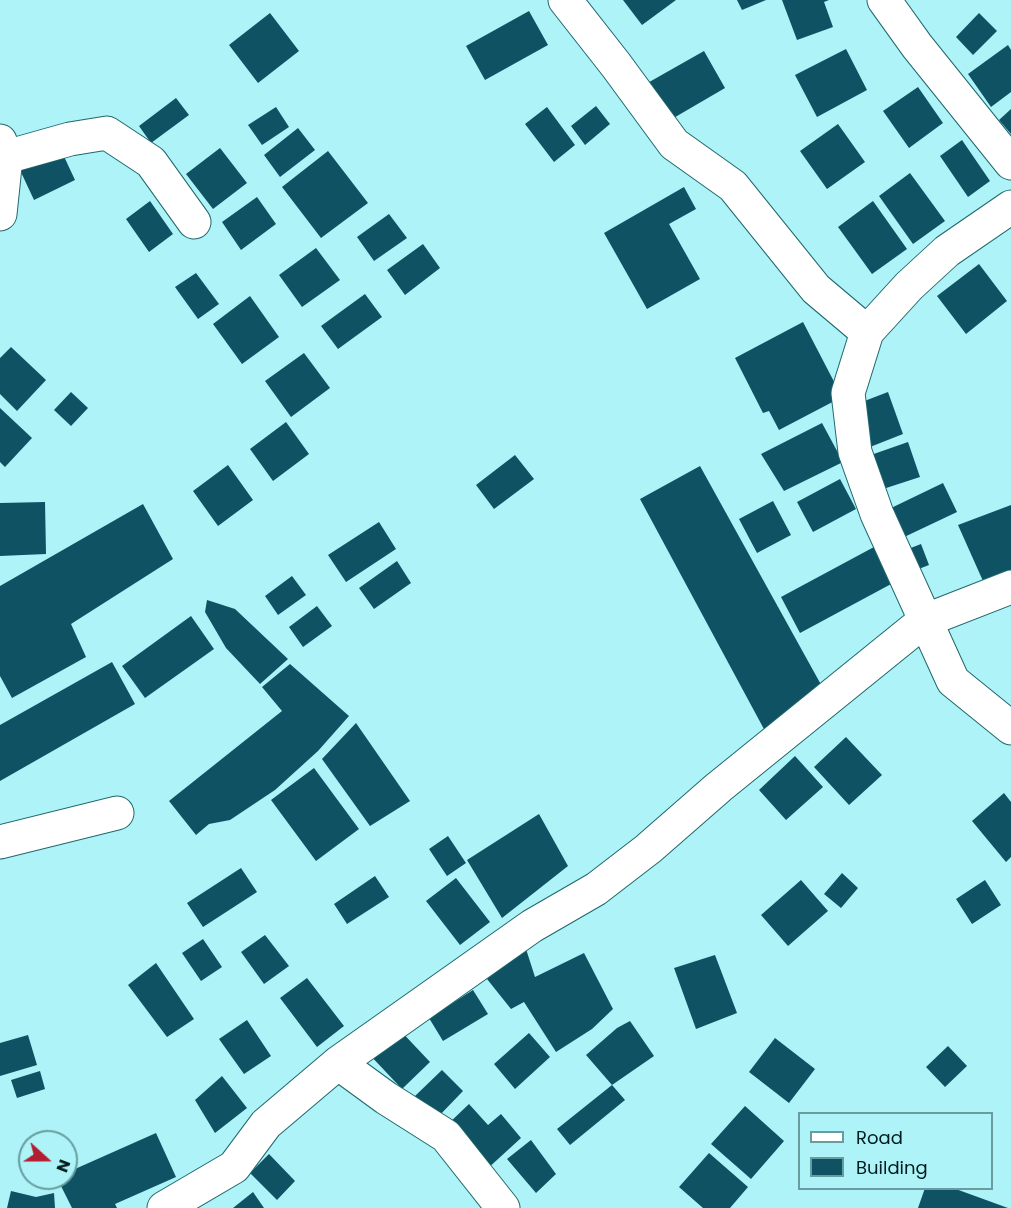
<!DOCTYPE html>
<html>
<head>
<meta charset="utf-8">
<style>
	body { margin:0 }
	#map { position:relative; width:1011px; height:1208px; overflow:hidden; background:#adf3f7; font-family:Poppins,sans-serif }
	canvas { display:block }
	.legend { position:absolute; left:798px; top:1112px; width:195px; height:78px; box-sizing:border-box; background:#adf3f7; border:2px solid #689da0; margin:0; padding:8px 10px; list-style:none; font-size:18px; color:#001c1e }
	.legend li { display:flex; align-items:center; gap:12px; height:30px }
	.legend b { width:30px; border:2px solid #689da0 }
	.north { position:absolute; left:18px; top:1130px; width:60px; height:60px; box-sizing:border-box; background:#adf3f7; border:2px solid #689da0; border-radius:50%; rotate:111deg; font-size:16px; font-weight:700; line-height:24px; text-align:center; color:#001c1e }
	.north::after { content:''; display:block; margin:auto; width:21px; height:27px; background:#b21f32; clip-path:polygon(50% 0,100% 100%,50% 72%,0 100%) }
</style>
</head>
<body>
<div id="map">
<canvas width="1011" height="1208"></canvas>
<ul class="legend">
<li><b style="height:8px;background:#fff"></b>Road</li>
<li><b style="height:16px;background:#0e5264"></b>Building</li>
</ul>
<div class="north">N</div>
</div>
<script>
const c = document.querySelector('canvas').getContext('2d');
c.lineJoin = 'round';
function paint(path, color) { c.fillStyle = color; c.fill(path, 'evenodd'); }
const poly = rows => new Path2D(rows.map(r => 'M' + r).join(''));
function trace(path, color, width, dash) { c.strokeStyle = color; c.lineWidth = width; c.lineCap = dash ? 'butt' : 'round'; c.setLineDash(dash || []); c.stroke(path); }
paint(poly([
	[623,0,676,0,642,25],
	[737,0,766,0,742,10],
	[782,0,829,0,824,2,833,27,797,40],
	[529,11,548,45,485,80,466,46],
	[270,13,299,51,258,83,229,45],
	[979,13,997,31,973,55,956,37],
	[1008,45,1011,50,1011,92,991,107,968,74],
	[846,49,867,90,817,117,795,75],
	[704,51,725,88,665,123,644,85],
	[918,87,943,123,909,148,883,111],
	[176,98,189,115,151,143,139,126],
	[596,106,610,124,585,145,571,126],
	[276,107,289,127,262,145,248,125],
	[547,107,575,145,554,162,525,124],
	[1011,109,1011,134,999,120],
	[838,124,865,162,827,189,800,151],
	[298,128,315,150,280,177,264,155],
	[962,140,990,181,968,197,940,156],
	[220,148,247,183,213,209,186,174],
	[61,150,75,180,34,200,20,170],
	[328,151,368,203,321,238,282,187],
	[910,173,945,221,913,244,879,196],
	[684,187,696,209,669,224,700,279,647,309,604,233],
	[257,197,276,224,241,250,222,222],
	[150,201,173,234,149,252,126,219],
	[873,201,907,249,872,274,838,227],
	[389,214,407,238,374,261,357,237],
	[423,244,440,268,405,295,387,270],
	[316,248,340,280,302,307,279,275],
	[979,264,1007,301,966,334,937,296],
	[196,273,219,304,198,319,175,287],
	[365,294,382,317,338,349,321,326],
	[250,296,279,337,242,364,213,324],
	[803,322,842,397,779,430,769,411,763,413,735,358],
	[11,347,46,380,17,411,0,394,0,358],
	[304,353,330,388,291,417,265,381],
	[71,392,88,408,71,426,54,410],
	[888,392,903,434,870,447,854,405],
	[0,408,32,438,5,467,0,462],
	[286,422,309,454,273,481,250,449],
	[822,423,843,462,784,491,761,454],
	[908,442,920,477,880,490,868,456],
	[515,455,534,479,494,509,476,485],
	[228,465,253,500,218,526,193,491],
	[700,466,824,690,765,731,640,499],
	[840,479,856,509,813,532,797,502],
	[943,483,957,512,900,539,887,510],
	[773,501,791,535,757,553,739,519],
	[45,502,46,554,0,556,0,503],
	[143,504,173,559,71,624,86,657,12,698,0,676,0,586],
	[1011,505,1011,574,983,581,958,525],
	[379,522,396,549,346,582,328,555],
	[921,544,929,565,911,572,903,551],
	[874,547,893,583,800,633,781,597],
	[397,561,411,583,374,609,359,588],
	[292,576,306,595,278,615,265,596],
	[207,600,235,609,288,659,260,684,226,648,205,612],
	[317,606,332,626,303,647,289,627],
	[191,616,214,649,145,698,122,666],
	[112,662,135,704,0,781,0,725],
	[290,664,349,716,318,751,275,790,230,820,209,824,196,835,169,801,282,711,262,687],
	[356,723,410,801,370,826,322,759],
	[846,737,882,775,849,805,814,767],
	[795,756,823,787,786,820,759,790],
	[314,768,359,829,316,861,271,800],
	[1004,793,1011,802,1011,857,1006,862,972,821],
	[539,814,568,866,502,918,467,860],
	[448,836,466,863,447,876,429,849],
	[241,868,257,892,203,927,187,903],
	[842,873,858,888,841,908,824,894],
	[375,876,389,897,347,924,334,904],
	[456,878,490,922,460,945,426,901],
	[801,880,828,911,788,946,761,915],
	[985,880,1001,905,972,924,956,899],
	[265,935,289,966,264,984,241,952],
	[203,939,222,967,201,981,182,953],
	[526,949,535,977,584,953,613,1009,592,1029,556,1052,524,1002,511,1009,487,979],
	[715,955,737,1013,696,1029,674,968],
	[156,963,194,1019,167,1037,128,985],
	[307,978,344,1026,317,1047,280,998],
	[473,990,488,1014,443,1041,429,1018],
	[247,1020,271,1056,244,1074,219,1039],
	[630,1021,654,1056,612,1085,586,1055,617,1028],
	[396,1026,430,1062,402,1089,368,1053],
	[529,1033,550,1057,515,1089,494,1064],
	[28,1035,37,1065,0,1076,0,1043],
	[775,1038,815,1069,789,1103,749,1072],
	[948,1046,967,1066,945,1087,926,1067],
	[442,1070,463,1091,437,1118,415,1096],
	[40,1071,45,1089,17,1098,11,1080],
	[222,1076,247,1108,215,1133,195,1100],
	[612,1085,625,1100,570,1145,557,1129],
	[469,1104,488,1125,501,1114,521,1138,486,1170,446,1126],
	[745,1106,784,1141,751,1179,711,1144],
	[156,1133,176,1177,115,1204,117,1208,72,1208,57,1178,66,1178,66,1173],
	[531,1140,556,1174,536,1193,507,1159],
	[709,1153,748,1187,730,1208,703,1208,679,1187],
	[269,1154,295,1181,277,1200,250,1173],
	[925,1188,953,1188,1008,1208,918,1208],
	[11,1191,36,1197,54,1193,55,1208,7,1208],
	[253,1192,264,1208,233,1208]
]), '#0e5264');
const street = poly([
	[565,0,616,65,674,144,733,186,816,289,867,332,848,393,855,452,877,514,953,681,1011,728],
	[884,0,917,46,1011,163],
	[0,141,6,157,0,214],
	[6,157,70,139,107,133,151,162,194,222],
	[867,332,909,286,947,251,1011,207],
	[0,842,117,813],
	[338,1063,386,1098,446,1136,503,1208],
	[164,1208,234,1167,266,1124,338,1063,532,926,596,889,648,849,719,787,924,621,1011,587]
]);
trace(street, '#20686c', 35);
trace(street, '#fff', 33);
</script>
</body>
</html>
